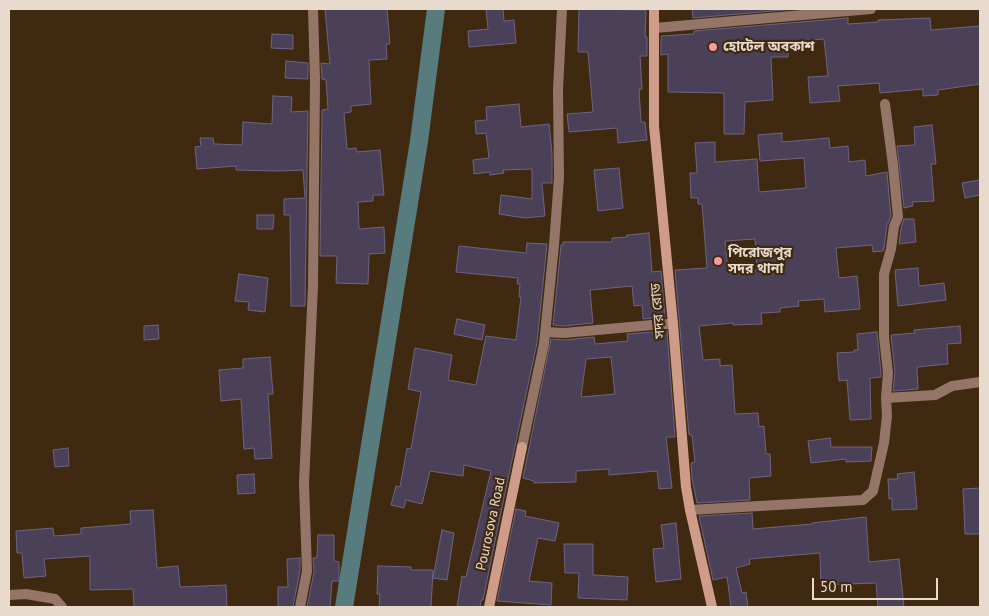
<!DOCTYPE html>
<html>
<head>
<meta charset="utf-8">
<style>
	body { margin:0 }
	#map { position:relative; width:989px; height:616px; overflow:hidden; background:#3f2a11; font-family:"PT Sans",sans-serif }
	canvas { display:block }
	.frame { position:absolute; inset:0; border:10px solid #e8dacc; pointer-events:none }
	.scale { position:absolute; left:812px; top:578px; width:126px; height:22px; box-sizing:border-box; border:2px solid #e8dacc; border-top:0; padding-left:6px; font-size:15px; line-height:18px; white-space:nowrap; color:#e8dacc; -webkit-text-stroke:4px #3f2a11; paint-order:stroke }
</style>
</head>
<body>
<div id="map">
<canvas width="989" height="616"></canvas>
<div class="frame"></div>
<div class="scale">50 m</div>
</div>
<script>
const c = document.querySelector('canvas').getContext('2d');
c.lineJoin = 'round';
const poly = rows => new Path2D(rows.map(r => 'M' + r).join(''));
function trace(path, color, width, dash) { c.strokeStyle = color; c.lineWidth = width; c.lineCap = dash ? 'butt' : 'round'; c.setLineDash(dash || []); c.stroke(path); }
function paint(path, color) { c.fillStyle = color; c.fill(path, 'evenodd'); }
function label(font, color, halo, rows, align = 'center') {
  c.font = font + ' "PT Sans","Noto Sans Bengali",sans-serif'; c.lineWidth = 4.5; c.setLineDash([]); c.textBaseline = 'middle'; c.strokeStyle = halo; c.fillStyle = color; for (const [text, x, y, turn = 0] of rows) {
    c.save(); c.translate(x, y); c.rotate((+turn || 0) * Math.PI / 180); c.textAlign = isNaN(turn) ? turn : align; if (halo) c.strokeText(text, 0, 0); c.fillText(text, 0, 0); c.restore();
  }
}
trace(poly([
	[344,607,419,141,436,9]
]), '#587c7e', 18);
const building = poly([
	[325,9,387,9,390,44,386,44,387,59,369,60,371,104,351,106,351,112,344,113,347,149,356,148,357,152,380,150,384,195,373,195,373,201,358,202,359,229,384,227,385,253,369,254,368,284,336,283,337,256,320,256,322,110,328,109,326,80,322,79,321,63,330,64,325,9],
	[486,9,503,9,504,21,514,20,516,43,469,47,468,31,488,29,486,9],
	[579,9,646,10,645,37,647,37,647,56,640,56,642,89,639,89,641,122,645,122,647,140,618,143,617,128,569,132,567,114,593,112,588,52,578,52,579,9],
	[692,9,795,9,693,18,692,9],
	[848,18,848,24,878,22,878,20,930,18,931,30,980,26,980,84,938,90,938,95,923,96,923,89,880,93,879,83,838,86,840,101,810,103,808,77,828,76,824,39,788,42,788,57,771,57,773,100,745,102,744,134,724,134,724,93,668,92,668,54,661,55,661,36,694,34,694,31,848,18],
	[272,34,293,35,293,49,271,48,272,34],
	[286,61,308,63,308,79,285,78,286,61],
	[273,96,292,97,291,112,308,111,305,306,291,306,290,215,284,215,284,199,305,198,303,170,278,171,236,170,236,166,197,169,195,147,201,146,200,138,213,138,214,144,242,145,243,122,272,124,273,96],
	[519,104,521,127,549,124,552,153,552,183,542,183,545,216,525,218,499,214,501,195,532,199,532,169,503,170,504,173,490,175,490,172,474,174,473,160,489,158,486,133,476,134,475,121,487,120,486,107,519,104],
	[932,125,936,164,931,164,934,201,912,202,913,206,904,208,897,146,915,145,914,127,932,125],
	[782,133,782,142,829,138,830,148,848,146,849,162,865,160,866,176,887,172,891,217,887,225,884,248,883,251,873,252,872,245,836,248,839,278,857,276,860,309,825,312,824,299,798,301,799,306,780,308,780,312,761,313,762,324,733,325,733,323,699,326,703,360,720,359,720,366,732,365,735,414,758,413,759,427,764,426,766,454,770,454,771,476,749,478,750,500,697,503,692,478,691,463,695,462,692,435,689,435,675,270,707,268,702,204,698,204,698,198,691,198,690,173,697,173,695,143,715,142,715,162,757,159,759,192,806,188,804,158,760,161,758,135,782,133],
	[755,239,757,270,728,272,725,241,755,239],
	[619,168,623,208,598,211,594,170,619,168],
	[980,180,980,195,965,198,962,183,980,180],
	[257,215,274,215,273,229,257,229,257,215],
	[904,219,914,219,916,242,899,244,901,228,904,219],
	[649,233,652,272,661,271,665,317,643,319,642,305,634,306,632,286,590,290,593,323,564,326,553,325,561,245,563,245,563,242,612,242,612,238,627,237,627,235,649,233],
	[527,243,547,244,537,343,502,507,483,600,481,600,480,607,457,607,462,576,466,577,491,471,464,465,463,476,430,471,422,504,406,500,404,508,391,505,396,486,400,487,407,448,411,449,421,392,408,389,415,348,452,355,448,380,476,385,486,336,516,340,521,297,519,297,520,284,517,284,518,278,456,272,459,246,526,253,527,243],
	[918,268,919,286,944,283,946,300,898,306,895,270,918,268],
	[239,274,268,278,265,312,248,310,249,302,235,301,239,274],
	[457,319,485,325,482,340,454,334,457,319],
	[158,325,159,339,144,340,144,326,158,325],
	[960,326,961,343,947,344,948,364,917,367,918,389,893,391,895,372,891,335,915,333,914,330,960,326],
	[667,331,675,437,666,437,672,488,659,489,657,471,609,475,609,469,576,471,576,482,534,483,534,481,523,478,551,339,565,340,594,337,595,344,628,341,627,334,667,331],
	[611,357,615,394,581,397,586,359,611,357],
	[877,332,881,373,881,377,870,378,871,419,850,420,847,380,839,381,837,353,854,352,854,350,858,350,857,334,877,332],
	[270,357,273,394,268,394,272,458,255,459,254,448,244,449,241,399,221,401,219,370,243,368,243,359,270,357],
	[830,438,831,447,872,447,871,461,846,462,846,459,811,463,808,441,830,438],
	[68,448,69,466,55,467,53,450,68,448],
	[914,472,917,509,892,510,892,498,889,499,888,479,898,479,897,474,914,472],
	[254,474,255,493,238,494,237,475,254,474],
	[980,488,980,534,965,534,963,489,980,488],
	[516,509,526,511,525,516,559,523,555,541,538,538,529,581,552,583,551,605,497,601,516,509],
	[153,510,157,568,178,566,180,587,226,585,227,607,134,607,133,589,90,590,90,556,44,559,46,576,24,578,22,553,17,553,16,531,53,528,54,536,81,534,81,528,131,524,130,511,153,510],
	[752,513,753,529,812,524,812,523,866,517,869,562,899,559,904,607,878,607,876,583,821,585,820,553,749,559,750,564,736,568,742,593,746,592,748,607,731,607,727,577,713,580,699,516,752,513],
	[676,523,681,579,656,582,653,549,664,548,661,525,676,523],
	[442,530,454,533,447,580,433,578,442,530],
	[318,535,334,535,334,561,339,562,339,581,332,581,330,607,307,607,314,572,313,558,317,558,318,535],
	[564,544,593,544,593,575,628,577,627,600,578,598,579,573,565,573,564,544],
	[300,558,300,570,293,607,278,607,278,587,288,587,287,559,300,558],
	[378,566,411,567,411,570,433,570,431,607,379,607,380,594,377,594,378,566]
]);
paint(building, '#4a4158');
trace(building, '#6f6381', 1);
trace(poly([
	[655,28,871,9],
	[546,332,564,333,663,324,673,324],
	[886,398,935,395,952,386,980,382],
	[522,447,544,344,554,245,559,178,558,90,562,9],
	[690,510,863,500,873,491,884,443,887,416,886,398,888,373,884,337,884,274,891,249,894,226,898,217,893,165,885,104],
	[9,595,26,594,55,599,62,607],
	[300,607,307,571,304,483,313,286,315,80,313,9]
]), '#967569', 10);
trace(poly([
	[654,9,654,126,673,324,686,487,690,510,712,607],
	[489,607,522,447]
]), '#d09c8a', 10);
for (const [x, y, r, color] of [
	[713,47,5,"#f59b99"],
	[718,261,5,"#f59b99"]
]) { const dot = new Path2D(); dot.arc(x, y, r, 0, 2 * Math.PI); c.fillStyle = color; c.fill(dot); trace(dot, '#3f2a11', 2); }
label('bold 14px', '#e8dacc', '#3f2a11', [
	["হোটেল অবকাশ",723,47],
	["পিরোজপুর",728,253],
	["সদর থানা",728,269]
], 'left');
label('14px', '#e8dacc', '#3f2a11', [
	["সদর রোড",658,311,-95],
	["Pourosova Road",491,524,-78]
]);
</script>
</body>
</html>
